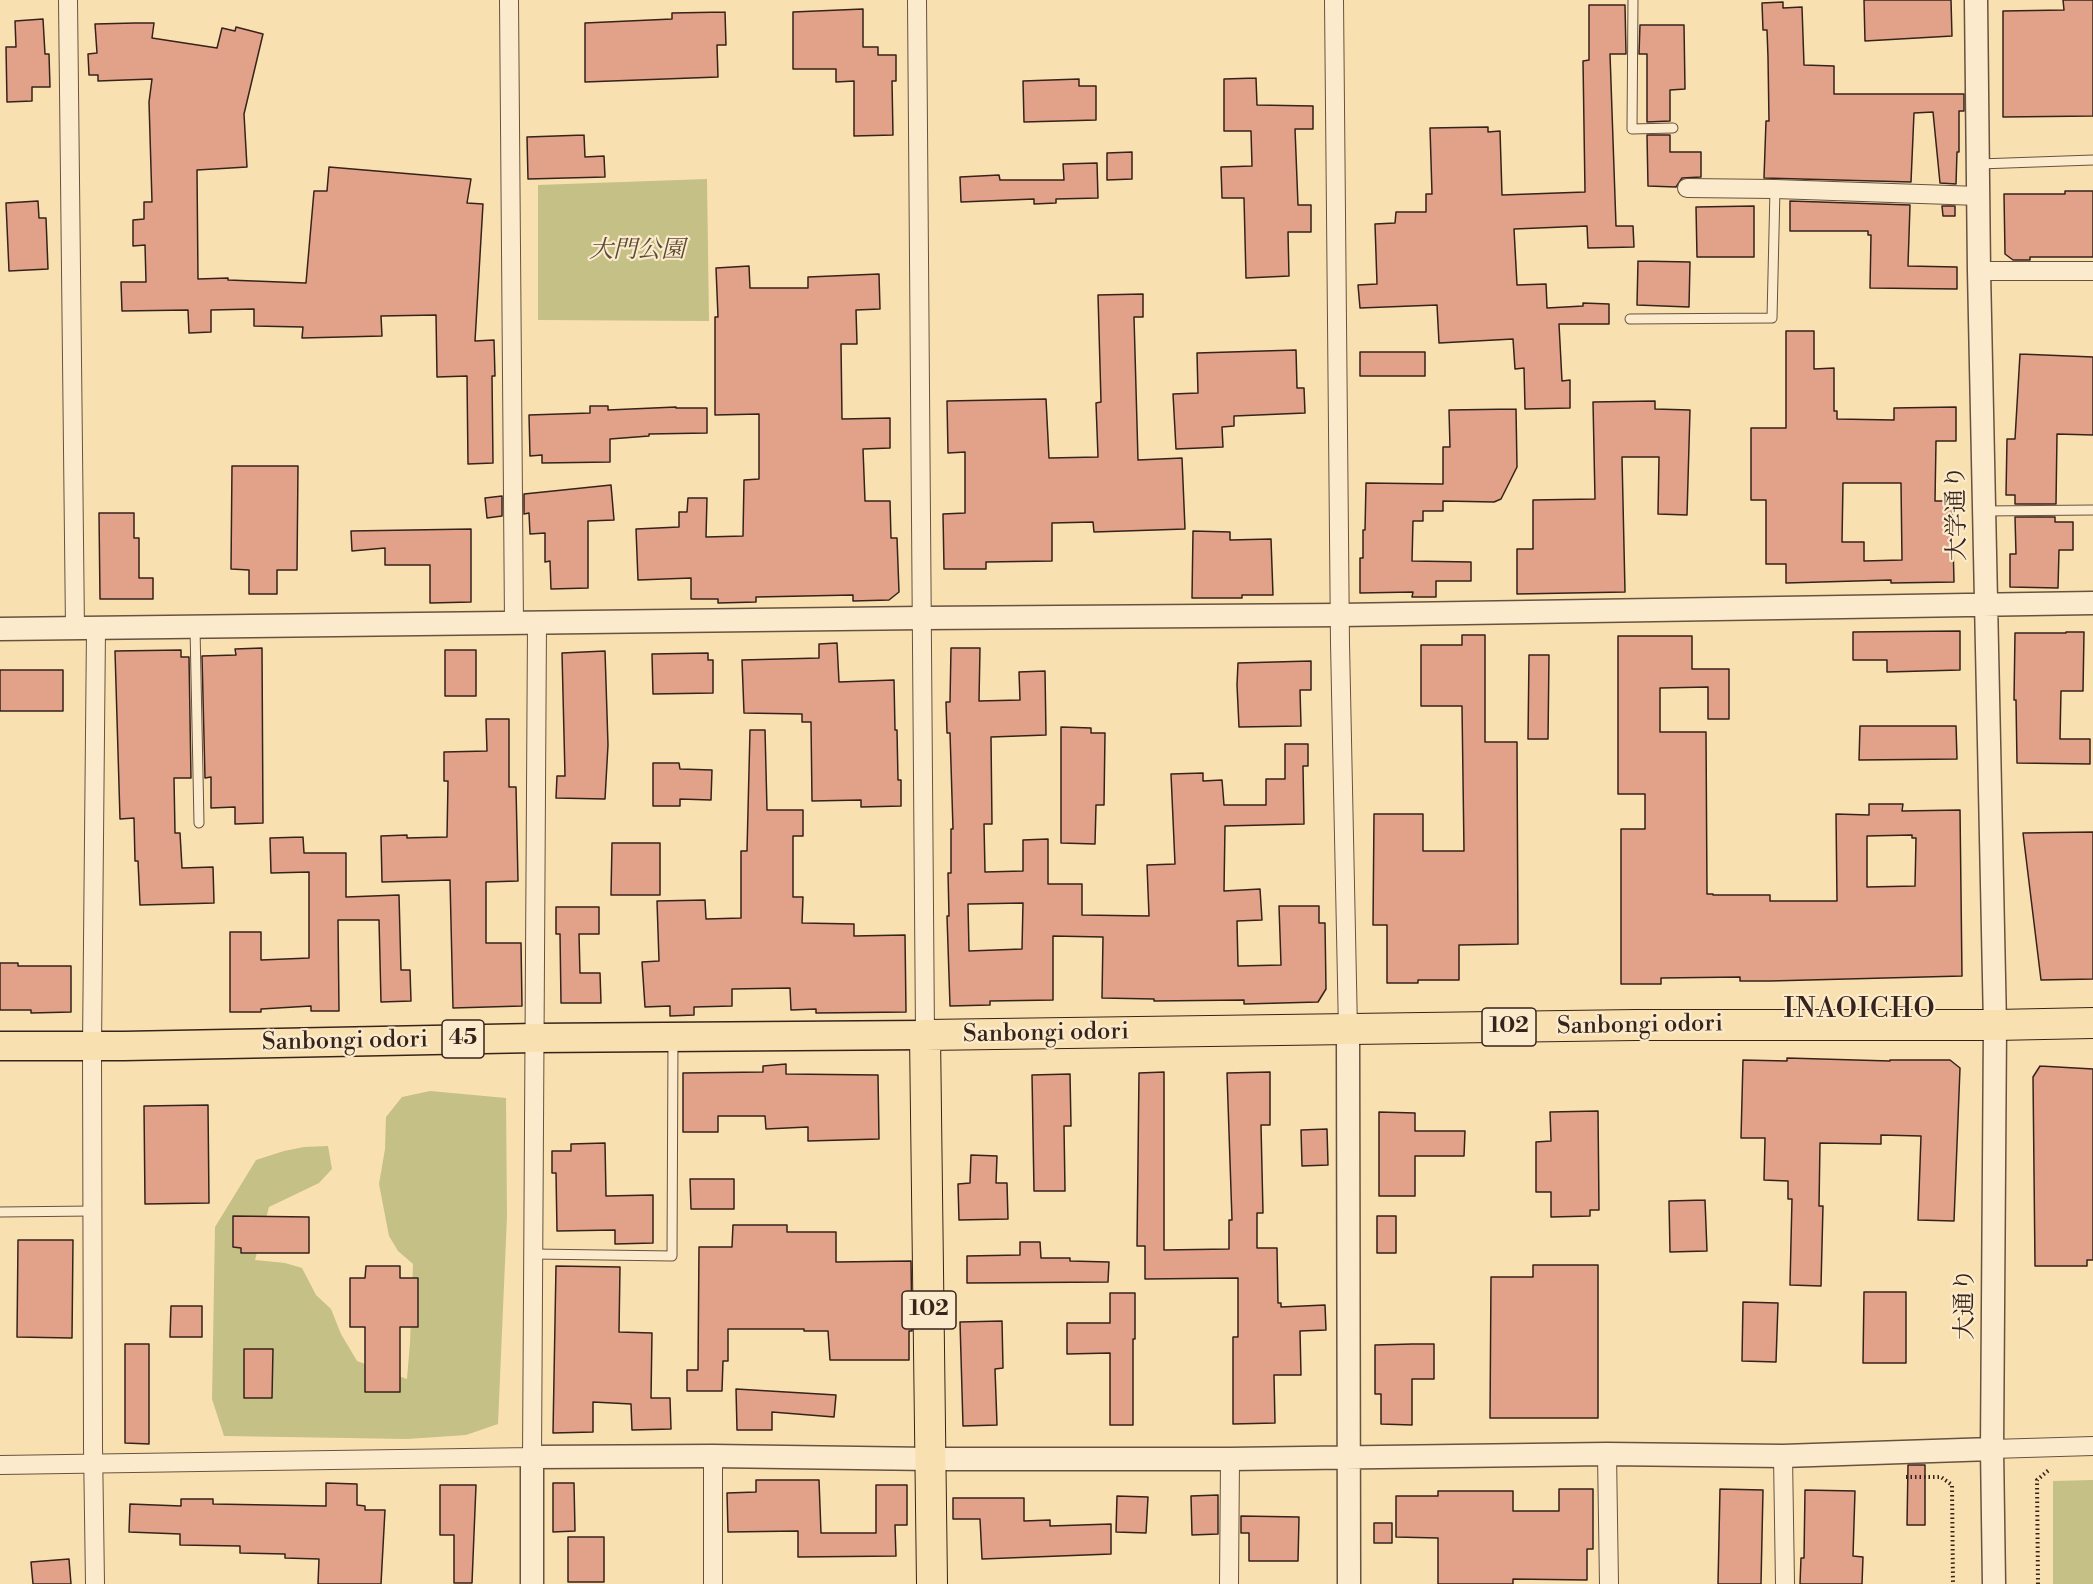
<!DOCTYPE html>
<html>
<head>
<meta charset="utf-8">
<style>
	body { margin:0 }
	canvas { display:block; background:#f9e0b0 }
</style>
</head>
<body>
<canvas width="2093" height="1584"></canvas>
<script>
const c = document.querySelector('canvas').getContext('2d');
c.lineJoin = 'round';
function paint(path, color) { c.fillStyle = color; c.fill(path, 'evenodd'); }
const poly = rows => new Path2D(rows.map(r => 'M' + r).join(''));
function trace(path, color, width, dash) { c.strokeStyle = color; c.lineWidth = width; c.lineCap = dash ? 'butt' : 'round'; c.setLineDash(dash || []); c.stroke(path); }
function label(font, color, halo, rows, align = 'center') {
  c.font = font + ' "Libre Bodoni","Noto Serif JP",serif'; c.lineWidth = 4.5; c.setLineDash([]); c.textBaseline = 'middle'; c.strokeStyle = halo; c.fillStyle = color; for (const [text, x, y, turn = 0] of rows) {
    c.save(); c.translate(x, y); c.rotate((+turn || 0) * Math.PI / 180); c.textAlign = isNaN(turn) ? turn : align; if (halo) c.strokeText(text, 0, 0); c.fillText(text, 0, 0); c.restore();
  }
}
paint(poly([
	[707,179,709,321,538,320,538,185],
	[430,1091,506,1098,507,1216,498,1424,466,1435,407,1439,224,1436,212,1399,215,1227,256,1160,284,1151,304,1147,328,1146,332,1169,319,1183,269,1207,255,1260,285,1263,302,1268,316,1295,331,1309,341,1334,357,1361,407,1379,410,1343,413,1264,398,1251,389,1236,379,1184,385,1149,386,1117,402,1097],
	[2093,1480,2093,1584,2053,1584,2053,1481]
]), '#c5c086');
const building = poly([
	[1864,0,1951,0,1952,36,1865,41,1864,0],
	[2063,0,2093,0,2093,116,2003,117,2003,11,2064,10,2063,0],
	[1783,2,1783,8,1802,7,1804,65,1834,66,1834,94,1964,94,1964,111,1959,111,1959,152,1957,152,1956,184,1940,183,1933,112,1914,113,1911,182,1764,178,1766,121,1769,121,1768,57,1767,30,1763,30,1762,3,1783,2],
	[1589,5,1625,5,1626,54,1610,54,1616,226,1633,226,1634,247,1588,248,1587,226,1514,229,1517,285,1546,284,1547,308,1583,306,1583,303,1609,304,1609,324,1559,324,1562,381,1570,380,1570,408,1525,409,1524,368,1515,369,1513,339,1439,343,1437,305,1360,308,1358,285,1377,284,1375,224,1395,223,1396,212,1426,212,1426,194,1432,194,1430,128,1488,127,1488,132,1500,131,1502,195,1585,192,1583,61,1589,60,1589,5],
	[863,9,863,47,878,47,878,55,896,55,896,81,892,81,893,135,854,136,854,81,836,82,836,69,793,69,793,12,863,9],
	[725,12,726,45,717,45,718,77,585,82,585,23,672,19,672,13,725,12],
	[43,19,45,54,49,54,50,87,32,87,32,101,7,102,6,47,16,47,15,21,43,19],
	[135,23,154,23,152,38,217,48,222,28,235,31,236,27,263,34,244,114,247,167,197,170,198,279,228,278,228,280,306,283,314,191,327,191,329,167,471,179,467,203,483,204,475,341,494,340,495,376,492,376,493,463,468,464,467,376,437,377,436,315,381,316,382,336,302,338,303,327,254,326,254,309,211,310,211,332,189,333,188,310,122,311,121,282,146,282,145,245,133,246,133,220,144,219,144,202,152,202,149,102,152,79,98,81,98,75,89,75,88,54,97,53,95,24,135,23],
	[1640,25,1684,25,1685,89,1670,90,1670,121,1647,122,1647,54,1639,54,1640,25],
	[1256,78,1257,105,1313,106,1313,129,1295,129,1298,205,1311,205,1311,232,1288,232,1289,276,1246,278,1244,198,1222,198,1221,167,1252,166,1251,131,1224,131,1224,79,1256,78],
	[1079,79,1079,86,1096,86,1096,120,1024,122,1023,81,1079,79],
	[584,135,585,157,604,156,605,177,528,179,527,137,584,135],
	[1647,135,1670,135,1670,152,1701,152,1701,177,1682,178,1676,187,1648,186,1647,135],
	[1132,152,1132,179,1107,180,1107,153,1132,152],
	[1097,163,1098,198,1056,199,1056,203,1034,204,1034,199,961,202,960,177,999,175,1000,180,1064,180,1063,164,1097,163],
	[2065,191,2093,191,2093,257,2030,257,2030,260,2013,260,2005,254,2004,194,2065,194,2065,191],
	[38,201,39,218,46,218,48,269,9,271,6,203,38,201],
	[1790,201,1910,205,1908,266,1957,267,1957,289,1870,288,1871,235,1868,235,1868,231,1790,231,1790,201],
	[1754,206,1754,257,1697,257,1696,207,1754,206],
	[1942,206,1955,206,1955,216,1943,216,1942,206],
	[1638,261,1690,262,1689,307,1637,305,1638,261],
	[749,266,750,288,808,288,808,277,879,274,880,309,856,310,857,344,841,344,842,419,890,418,890,448,863,449,865,501,890,501,891,538,897,538,899,592,889,600,853,601,853,595,756,597,756,602,718,603,718,599,691,599,691,578,638,580,636,529,679,527,679,512,687,512,688,498,707,498,706,537,743,536,744,480,759,479,759,414,715,415,715,317,718,317,716,268,749,266],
	[1143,294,1143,317,1134,317,1138,460,1182,458,1185,529,1094,532,1093,522,1052,523,1052,561,986,562,986,569,944,569,943,514,965,513,965,452,948,453,947,401,1046,399,1049,458,1098,457,1096,403,1101,402,1098,295,1143,294],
	[1786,331,1814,331,1814,369,1834,368,1834,411,1837,411,1837,419,1894,420,1894,408,1956,407,1956,441,1936,441,1935,501,1952,501,1954,582,1891,583,1891,580,1786,583,1786,564,1766,564,1766,500,1751,500,1751,428,1786,428,1786,331],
	[1843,483,1901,483,1902,560,1864,561,1864,542,1842,542,1843,483],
	[1296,350,1297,388,1304,388,1305,413,1234,416,1234,426,1222,427,1223,447,1176,449,1173,394,1198,393,1197,353,1296,350],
	[1360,352,1425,352,1425,376,1360,376,1360,352],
	[2020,354,2093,357,2093,435,2057,434,2056,504,2015,504,2015,495,2006,495,2007,439,2015,439,2020,354],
	[1655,401,1655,409,1690,410,1687,515,1658,514,1659,457,1622,457,1625,592,1517,594,1517,549,1533,549,1533,500,1595,499,1593,402,1655,401],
	[590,406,608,406,608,410,676,407,676,408,707,408,707,433,649,434,649,436,610,439,610,462,542,463,542,455,530,456,529,415,590,413,590,406],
	[1516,409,1517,467,1501,499,1494,502,1443,501,1443,511,1423,511,1423,521,1413,521,1412,561,1471,562,1471,581,1436,581,1436,597,1412,597,1413,592,1360,593,1360,558,1363,558,1363,530,1365,530,1366,483,1443,484,1443,447,1450,447,1449,410,1516,409],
	[232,466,298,466,297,570,277,570,277,594,249,594,249,570,231,569,232,466],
	[611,485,614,520,588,521,588,588,551,589,550,561,545,562,545,533,530,534,529,513,524,514,524,494,611,485],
	[502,496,502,516,487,518,485,498,502,496],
	[99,513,134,513,134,538,139,538,139,578,153,578,153,599,100,599,99,513],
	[2015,517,2055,517,2055,522,2073,522,2073,550,2059,550,2058,588,2010,587,2010,554,2016,554,2015,517],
	[471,529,471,602,430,603,430,565,385,565,385,548,352,551,351,531,471,529],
	[1193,531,1230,532,1230,540,1271,539,1273,595,1242,595,1242,598,1192,598,1193,531],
	[1960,631,1960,670,1887,672,1887,660,1853,660,1853,632,1960,631],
	[2066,632,2084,632,2083,691,2061,691,2060,739,2090,739,2090,764,2017,763,2016,700,2014,700,2015,633,2066,633,2066,632],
	[1462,635,1485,635,1485,742,1517,742,1518,944,1459,945,1459,980,1418,980,1418,983,1387,983,1387,925,1373,925,1374,814,1423,814,1423,851,1464,851,1462,706,1421,706,1421,645,1462,645,1462,635],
	[1618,636,1692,636,1692,669,1729,669,1729,719,1708,719,1708,687,1660,688,1660,732,1706,732,1707,894,1713,894,1713,895,1770,895,1770,901,1837,901,1836,814,1869,815,1869,804,1903,804,1902,811,1960,810,1962,976,1770,981,1740,981,1740,977,1661,978,1661,984,1621,984,1621,829,1645,829,1645,794,1618,794,1618,636],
	[1912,835,1912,838,1916,838,1915,886,1867,887,1867,836,1912,835],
	[837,643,839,682,894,680,895,730,897,730,898,780,901,780,901,806,861,807,861,800,812,801,811,722,802,722,802,714,744,713,742,660,819,658,819,644,837,643],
	[262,648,263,823,235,824,235,807,211,808,211,777,205,778,202,656,236,655,235,649,262,648],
	[951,648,980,648,979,701,1020,700,1019,672,1045,671,1046,735,991,737,992,824,984,824,985,872,1023,871,1023,840,1048,839,1048,884,1082,884,1082,915,1149,916,1147,865,1175,864,1171,774,1203,773,1203,781,1222,780,1224,805,1266,805,1266,779,1285,779,1285,744,1308,744,1308,766,1303,766,1304,824,1225,826,1224,891,1260,889,1262,920,1237,921,1238,966,1281,965,1279,906,1319,906,1319,923,1325,923,1326,989,1318,1002,1244,1004,1244,1000,1154,1001,1154,999,1102,998,1103,937,1053,936,1053,1000,990,1001,990,1005,950,1006,947,916,949,916,948,873,951,873,951,829,953,829,950,733,947,733,946,702,950,702,951,648],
	[1023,903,1022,949,969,951,968,904,1023,903],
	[181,650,181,657,189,657,191,778,174,778,175,833,180,833,182,868,213,867,214,903,140,905,138,861,135,861,134,818,120,819,115,651,181,650],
	[445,650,476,650,476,696,445,696,445,650],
	[605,651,608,745,605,799,556,798,557,776,565,776,562,653,605,651],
	[708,653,708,660,713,660,713,693,653,694,652,654,708,653],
	[1529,655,1549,655,1548,739,1528,739,1529,655],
	[1311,661,1311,690,1300,690,1301,726,1239,727,1237,685,1238,663,1311,661],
	[0,670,63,670,63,711,0,711,0,670],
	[486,719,509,719,509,787,516,787,518,881,486,882,486,943,521,943,522,1006,453,1008,450,880,382,882,381,836,407,835,407,838,447,837,448,781,444,781,444,752,487,751,486,719],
	[1860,726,1956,726,1957,759,1859,760,1860,726],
	[1061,727,1091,728,1091,733,1105,733,1104,805,1096,805,1095,844,1061,843,1061,727],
	[750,730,765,730,767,810,803,810,803,836,793,836,793,897,803,897,802,923,854,924,854,936,905,935,906,1012,816,1013,816,1009,791,1010,790,988,732,989,732,1006,694,1007,694,1015,670,1016,670,1006,645,1007,642,962,659,961,657,901,705,900,706,919,741,918,741,851,747,851,750,730],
	[653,763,679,763,680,769,712,770,711,800,680,799,680,806,653,806,653,763],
	[2093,832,2093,979,2041,980,2023,833,2093,832],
	[303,837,304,853,346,853,346,897,399,895,401,970,410,970,411,1001,381,1002,379,920,338,920,339,1011,311,1011,311,1006,261,1009,261,1012,230,1012,230,932,261,932,261,960,309,958,309,872,271,873,270,838,303,837],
	[612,843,660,843,660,895,611,895,612,843],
	[556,907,599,907,599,934,579,934,580,973,600,973,601,1003,561,1003,560,934,556,934,556,907],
	[0,963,18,963,18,966,71,966,71,1012,31,1013,31,1010,0,1010,0,963],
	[1787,1058,1890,1061,1890,1060,1950,1060,1960,1068,1954,1221,1918,1220,1921,1136,1881,1135,1881,1144,1820,1143,1819,1206,1823,1206,1821,1286,1790,1285,1792,1199,1788,1199,1788,1181,1764,1180,1765,1138,1741,1138,1743,1060,1787,1061,1787,1058],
	[786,1064,786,1074,878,1075,879,1139,808,1141,808,1127,766,1129,765,1116,718,1116,718,1132,683,1132,683,1073,763,1072,763,1066,786,1064],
	[2040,1066,2093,1069,2093,1260,2087,1260,2087,1266,2035,1266,2033,1077,2040,1066],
	[1164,1072,1164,1250,1229,1249,1229,1220,1232,1220,1227,1073,1270,1072,1270,1125,1261,1125,1263,1213,1257,1213,1257,1248,1277,1248,1278,1303,1281,1303,1281,1307,1325,1305,1326,1330,1300,1331,1301,1375,1274,1375,1275,1423,1233,1424,1233,1337,1238,1337,1238,1278,1145,1279,1145,1246,1137,1246,1139,1073,1164,1072],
	[1070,1074,1071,1126,1064,1126,1065,1191,1034,1191,1032,1075,1070,1074],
	[208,1105,209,1203,145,1204,144,1106,208,1105],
	[1598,1111,1599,1210,1590,1210,1590,1216,1551,1217,1551,1192,1536,1192,1536,1142,1551,1141,1550,1112,1598,1111],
	[1379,1112,1415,1113,1415,1131,1465,1131,1464,1156,1415,1156,1415,1196,1379,1196,1379,1112],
	[1327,1129,1328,1165,1302,1166,1301,1130,1327,1129],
	[605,1143,606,1196,653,1195,653,1243,615,1244,615,1230,557,1231,556,1173,552,1173,552,1151,571,1151,571,1144,605,1143],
	[971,1155,997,1156,996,1183,1007,1183,1008,1219,959,1220,958,1184,970,1183,971,1155],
	[690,1179,734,1179,734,1209,691,1209,690,1179],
	[1705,1200,1707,1251,1670,1252,1669,1201,1705,1200],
	[233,1216,309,1217,309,1253,241,1253,241,1248,233,1247,233,1216],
	[1377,1216,1396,1216,1396,1253,1377,1253,1377,1216],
	[733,1225,787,1225,787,1232,836,1232,836,1262,911,1261,912,1331,909,1331,909,1360,830,1360,828,1331,804,1331,804,1329,728,1329,728,1361,723,1361,722,1391,687,1391,687,1370,698,1370,699,1247,732,1247,733,1225],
	[18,1240,73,1240,72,1338,17,1337,18,1240],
	[1020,1242,1040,1242,1041,1258,1070,1258,1070,1261,1109,1262,1108,1282,967,1283,967,1256,1020,1255,1020,1242],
	[1533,1265,1598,1265,1598,1418,1490,1418,1491,1277,1533,1277,1533,1265],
	[366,1266,400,1266,400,1278,418,1278,418,1327,400,1327,400,1392,365,1392,365,1327,350,1327,350,1278,365,1278,366,1266],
	[556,1266,620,1267,619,1332,652,1333,651,1398,670,1398,671,1429,632,1430,631,1404,593,1402,593,1432,553,1433,556,1266],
	[1864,1292,1906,1292,1906,1363,1863,1363,1864,1292],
	[1110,1293,1135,1293,1135,1339,1133,1339,1133,1425,1110,1425,1110,1353,1067,1354,1067,1323,1110,1323,1110,1293],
	[1743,1302,1778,1303,1776,1362,1742,1361,1743,1302],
	[171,1306,202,1306,202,1337,170,1337,171,1306],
	[1002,1321,1003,1368,995,1369,997,1425,963,1426,960,1322,1002,1321],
	[125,1344,149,1344,149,1444,125,1443,125,1344],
	[1412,1344,1434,1344,1434,1379,1412,1379,1412,1425,1381,1424,1381,1394,1375,1394,1375,1345,1412,1344],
	[244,1349,273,1349,272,1398,244,1398,244,1349],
	[736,1389,836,1395,834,1417,772,1412,772,1430,737,1430,736,1389],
	[1908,1465,1925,1465,1925,1525,1907,1525,1908,1465],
	[756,1480,819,1480,821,1533,876,1533,876,1485,907,1485,907,1525,895,1525,896,1556,798,1557,798,1531,728,1532,727,1493,756,1492,756,1480],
	[326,1483,357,1484,357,1505,365,1506,365,1510,385,1510,381,1584,318,1584,319,1559,285,1558,285,1554,240,1553,240,1546,180,1545,180,1534,129,1532,130,1504,181,1506,181,1499,213,1499,213,1504,326,1506,326,1483],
	[553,1483,574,1483,575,1531,553,1532,553,1483],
	[440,1485,476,1485,472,1583,454,1583,454,1535,440,1535,440,1485],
	[1559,1489,1593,1489,1593,1549,1587,1549,1587,1580,1513,1579,1513,1584,1438,1584,1438,1538,1396,1537,1396,1496,1438,1496,1438,1491,1513,1491,1513,1511,1559,1511,1559,1489],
	[1720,1489,1763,1490,1761,1584,1718,1584,1720,1489],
	[1805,1490,1855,1491,1853,1556,1863,1557,1862,1584,1800,1584,1801,1558,1804,1558,1805,1490],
	[1218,1495,1218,1534,1192,1535,1191,1496,1218,1495],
	[1117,1496,1148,1497,1146,1533,1116,1532,1117,1496],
	[953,1498,1024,1498,1024,1521,1050,1520,1050,1526,1111,1524,1111,1554,982,1559,980,1519,953,1519,953,1498],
	[1241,1516,1299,1517,1298,1561,1249,1561,1249,1533,1241,1533,1241,1516],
	[1374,1523,1392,1523,1392,1543,1374,1543,1374,1523],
	[568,1537,604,1537,604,1582,568,1582,568,1537],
	[69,1559,71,1584,33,1584,31,1562,69,1559]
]);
paint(building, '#e2a289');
trace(building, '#36231b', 1.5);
const service = poly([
	[1633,0,1632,129,1673,128],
	[1979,164,2093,160],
	[1630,319,1772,318,1775,189],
	[1985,511,2093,510],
	[195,628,199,823],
	[0,1212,92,1211],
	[534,1254,672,1256,673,1040]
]);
const minor = poly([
	[68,0,75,629],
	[509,0,514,623],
	[917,0,925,1035],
	[1334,0,1340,643,1348,1030],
	[1687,188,1775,189,1979,196],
	[1979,271,2093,271],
	[1992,1449,2093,1446],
	[1607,1454,1609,1584],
	[713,1456,713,1584],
	[1783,1456,1785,1584],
	[0,1465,532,1457,537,623],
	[95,1584,93,1446,92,1047,96,629],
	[1229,1584,1230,1459]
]);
const tertiary = poly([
	[1976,0,1979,271,1995,1025,1992,1449,1994,1584],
	[0,629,922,618,1340,615,2093,603],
	[1348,1030,1349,1584],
	[532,1584,532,1457,713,1456,930,1459,1230,1459,1607,1454,1783,1456,1992,1449]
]);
const primary = poly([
	[0,1046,124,1046,535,1038,925,1035]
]);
const trunk = poly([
	[932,1584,925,1035,1636,1025,1995,1025,2093,1023]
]);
trace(service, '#675240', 11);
trace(minor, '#675240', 20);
trace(tertiary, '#675240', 25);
trace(primary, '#36231b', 31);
trace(trunk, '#36231b', 32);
trace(poly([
	[1906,1477,1941,1477,1952,1485,1953,1584],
	[2038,1584,2037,1480,2050,1469]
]), '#36231b', 4, [1.5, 3]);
trace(service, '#fbebcc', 9);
trace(minor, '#fbebcc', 18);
trace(tertiary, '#fbebcc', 22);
trace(primary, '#f9e0b0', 28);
trace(trunk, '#f9e0b0', 30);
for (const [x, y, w] of [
	[1509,1027,54],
	[463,1039,42],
	[929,1310,54]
]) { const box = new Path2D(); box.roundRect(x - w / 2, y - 19, w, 38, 4.5); c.fillStyle = '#fbebcc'; c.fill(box); trace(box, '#36231b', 1.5); }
label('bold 22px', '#36231b', null, [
	["102",1509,1027],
	["45",463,1039],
	["102",929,1310]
]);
label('italic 24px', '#5a4a36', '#fbebcc', [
	["大門公園",637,251]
]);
label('24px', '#36231b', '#fbebcc', [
	["大学通り",1958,513,-91],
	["Sanbongi odori",1640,1026,-1],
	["Sanbongi odori",1046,1034,-1],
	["Sanbongi odori",345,1042,-1],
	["大通り",1966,1304,-90]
]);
c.letterSpacing = '1.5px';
label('27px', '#36231b', '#fbebcc', [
	["INAOICHO",1860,1011]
]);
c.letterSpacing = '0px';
</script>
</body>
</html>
